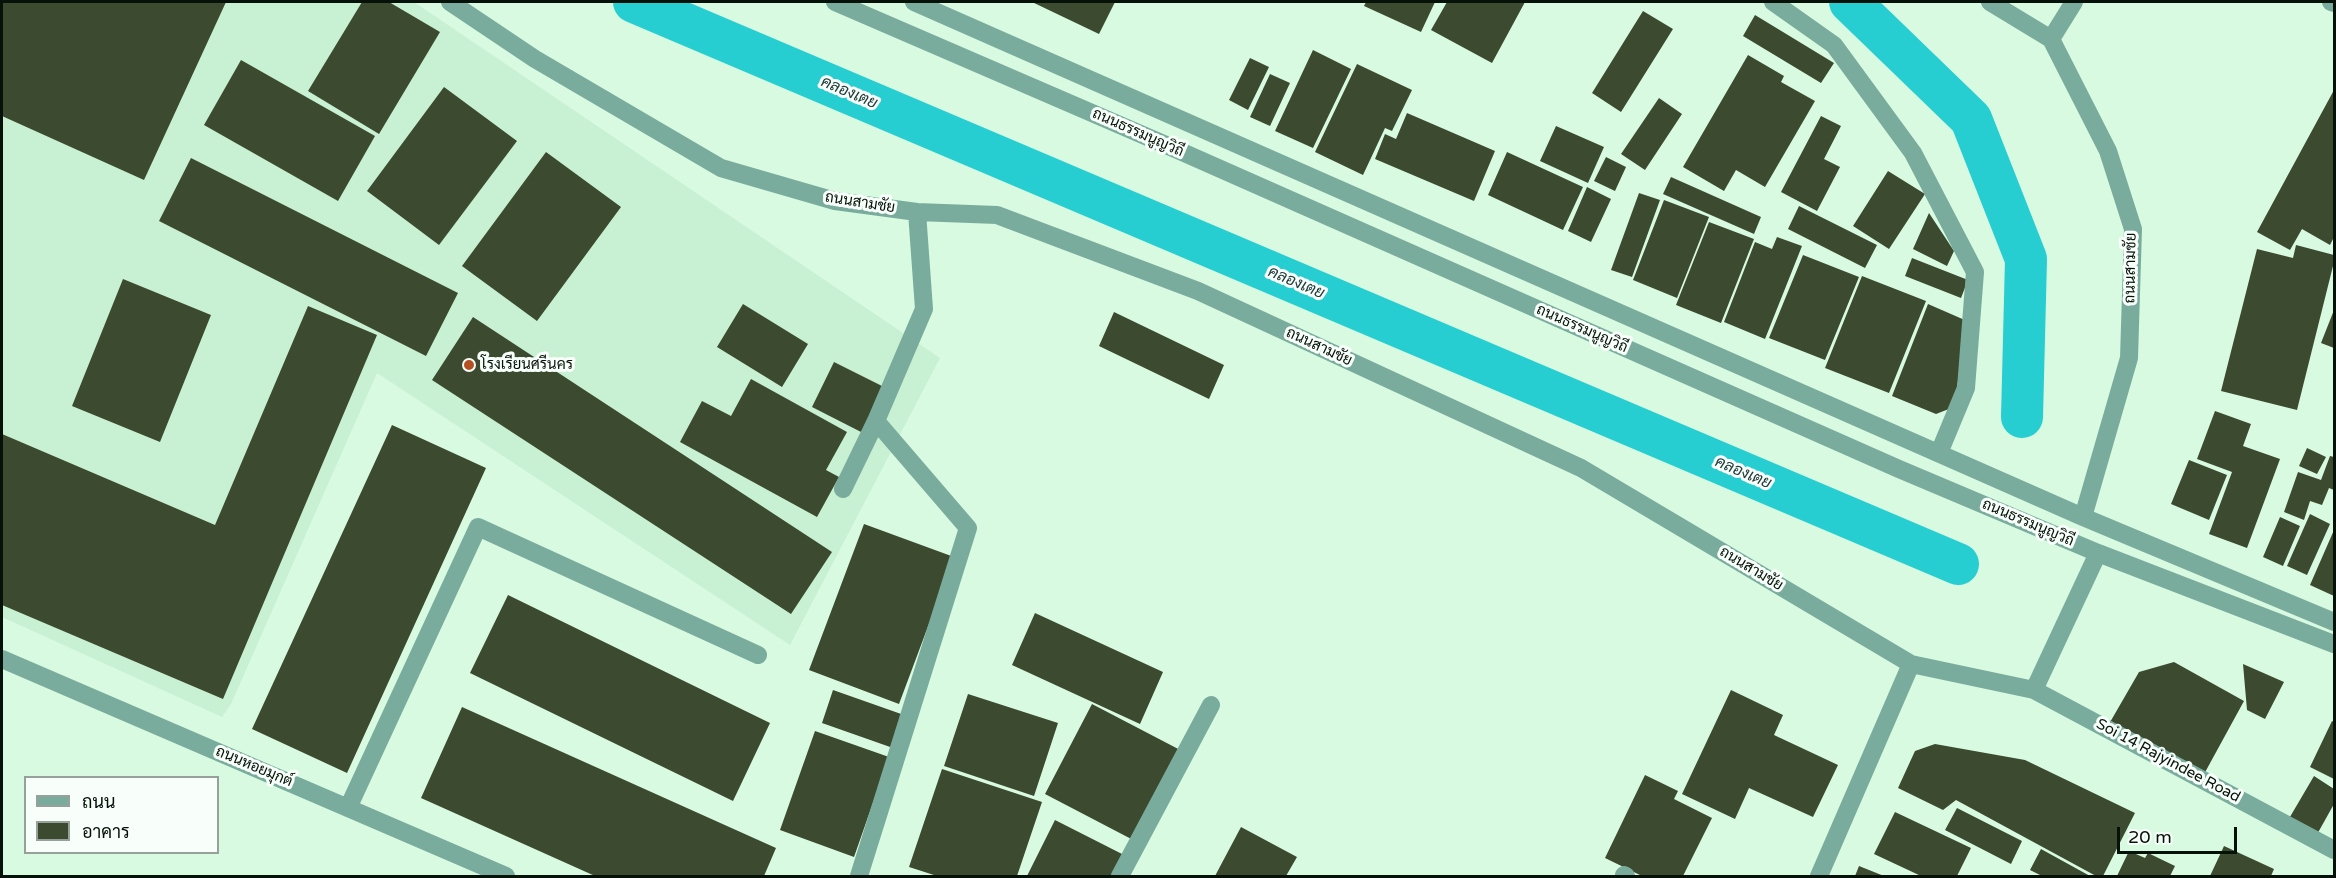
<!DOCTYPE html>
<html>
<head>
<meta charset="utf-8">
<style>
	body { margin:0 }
	#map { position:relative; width:2336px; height:878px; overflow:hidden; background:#d8fae1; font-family:"Varela Round",Sarabun,sans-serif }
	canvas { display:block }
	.frame { position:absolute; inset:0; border:3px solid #061109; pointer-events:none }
	.legend { position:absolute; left:24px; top:776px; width:195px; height:78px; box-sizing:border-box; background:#f8fffa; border:2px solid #97a09a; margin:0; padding:8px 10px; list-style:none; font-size:18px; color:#061109 }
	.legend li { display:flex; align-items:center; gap:12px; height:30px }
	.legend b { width:30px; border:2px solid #97a09a }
	.scale { position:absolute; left:2117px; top:827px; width:120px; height:27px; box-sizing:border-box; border:3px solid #061109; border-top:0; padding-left:8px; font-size:18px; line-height:21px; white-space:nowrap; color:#061109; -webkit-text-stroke:4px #f8fffa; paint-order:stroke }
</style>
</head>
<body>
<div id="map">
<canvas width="2336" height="878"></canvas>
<div class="frame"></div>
<ul class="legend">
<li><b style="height:8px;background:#7aac9e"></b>ถนน</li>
<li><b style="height:16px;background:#3c4a2f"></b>อาคาร</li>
</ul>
<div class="scale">20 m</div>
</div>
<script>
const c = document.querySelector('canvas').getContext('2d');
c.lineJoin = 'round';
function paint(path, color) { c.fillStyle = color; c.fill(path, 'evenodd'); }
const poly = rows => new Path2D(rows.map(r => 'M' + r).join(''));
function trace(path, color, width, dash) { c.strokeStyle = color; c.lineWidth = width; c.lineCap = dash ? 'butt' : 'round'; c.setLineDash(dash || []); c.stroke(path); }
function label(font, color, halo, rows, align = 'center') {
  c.font = font + ' "Varela Round",Sarabun,sans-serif'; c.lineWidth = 6; c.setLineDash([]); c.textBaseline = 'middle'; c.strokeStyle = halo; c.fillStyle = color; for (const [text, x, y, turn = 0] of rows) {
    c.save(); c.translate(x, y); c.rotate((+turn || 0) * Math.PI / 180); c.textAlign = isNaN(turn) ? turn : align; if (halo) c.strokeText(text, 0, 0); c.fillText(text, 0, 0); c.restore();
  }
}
paint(poly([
	[2,2,414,2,940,358,790,645,377,373,231,704,222,717,2,617]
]), '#c8f0d2');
trace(poly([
	[634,2,1958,564],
	[1850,2,1971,119,2026,259,2022,417]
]), '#26ced1', 42);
paint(poly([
	[2,2,226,2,144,180,2,116],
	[362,2,389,2,440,32,379,134,308,91],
	[1032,2,1115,2,1099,34],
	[1366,2,1435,2,1421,32,1364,6],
	[1447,2,1525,2,1492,63,1431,30],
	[1643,11,1673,29,1621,112,1592,93],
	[1755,15,1834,63,1821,83,1743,36],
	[1313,50,1351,69,1313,148,1275,131],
	[1748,55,1784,76,1781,82,1815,101,1765,187,1736,170,1724,191,1683,167],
	[1250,58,1269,67,1248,110,1229,100],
	[241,60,375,136,338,201,204,125],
	[1357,64,1412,90,1392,131,1385,128,1363,175,1315,152],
	[1270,74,1290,83,1270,126,1250,117],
	[444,87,517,141,439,245,367,191],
	[2334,90,2334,237,2330,245,2302,229,2290,250,2257,232],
	[1659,98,1682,114,1645,170,1621,154],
	[1407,113,1495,151,1474,201,1375,159,1385,134,1396,139],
	[1821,116,1841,126,1824,159,1840,167,1817,211,1781,192],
	[1556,126,1604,147,1588,183,1540,161],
	[546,152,621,207,537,321,462,266],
	[1507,152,1583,187,1563,230,1488,195],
	[1606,157,1626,167,1615,191,1594,181],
	[191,158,458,293,426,356,159,221],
	[1888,171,1925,194,1889,249,1853,226],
	[1671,177,1761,217,1754,234,1663,194],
	[1587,187,1611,199,1591,242,1568,231],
	[1639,193,1660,200,1632,277,1611,270],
	[1664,200,1709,217,1677,298,1633,280],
	[1799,206,1877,245,1865,268,1788,229],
	[1929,213,1954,251,1947,266,1913,249],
	[1709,222,1754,239,1721,323,1676,305],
	[1777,237,1802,246,1765,339,1724,322,1755,242,1772,249],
	[2296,245,2334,255,2334,262,2297,410,2221,391,2257,249,2293,258],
	[1803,255,1859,277,1825,360,1769,338],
	[1912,258,1968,280,1961,298,1905,276],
	[1862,276,1926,301,1889,393,1825,368],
	[123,279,211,315,160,442,72,406],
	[743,304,808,344,782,387,717,347],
	[1928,304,1967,321,1954,407,1936,414,1892,396],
	[308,306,377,335,223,699,2,605,2,434,215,525],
	[2334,310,2334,348,2321,343],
	[1114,312,1224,365,1209,399,1099,346],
	[473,317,832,552,791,614,432,380],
	[834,362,886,388,863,433,812,407],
	[751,379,847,432,826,470,839,477,817,517,680,442,702,401,731,416],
	[2215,411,2251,424,2243,446,2280,459,2247,548,2209,534,2232,472,2197,459],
	[392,425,486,468,347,773,252,729],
	[2307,448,2326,457,2317,474,2299,466],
	[2330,456,2334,457,2334,490,2329,488,2322,505,2310,501,2304,520,2284,512,2298,472,2321,480],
	[2189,460,2227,475,2209,520,2171,504],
	[2310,514,2330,524,2307,575,2287,566],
	[2280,517,2300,526,2283,566,2263,557],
	[864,524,954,557,899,704,809,670],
	[2334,530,2334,596,2310,585],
	[508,595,770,723,733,801,470,673],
	[1035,613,1163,672,1140,724,1012,665],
	[2174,662,2244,701,2203,776,2109,724,2139,672],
	[2243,664,2284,682,2265,719,2247,710],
	[833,690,904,715,893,748,822,723],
	[1731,690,1783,715,1774,735,1838,765,1813,817,1749,788,1735,819,1682,794],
	[968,694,1058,723,1034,796,944,766],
	[1092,704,1184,752,1137,842,1045,794],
	[462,707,776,848,764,876,595,876,421,798],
	[2332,721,2334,722,2334,779,2310,767],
	[815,731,889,757,854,857,780,830],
	[1935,744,2025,760,2135,813,2103,876,2096,876,1956,800,1943,810,1898,788,1915,751],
	[942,769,1042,802,1017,876,937,876,909,867],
	[1645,775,1678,791,1674,799,1712,818,1683,876,1642,876,1605,858],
	[2314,776,2334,789,2334,804,2315,838,2287,822],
	[1957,808,2022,841,2011,864,1945,830],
	[1895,812,1971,848,1957,876,1921,876,1874,854],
	[1055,820,1124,855,1114,876,1027,876],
	[1241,827,1297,857,1286,876,1215,876],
	[2224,846,2274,869,2271,876,2210,876],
	[2041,849,2090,876,2042,876,2030,870],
	[2129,851,2145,858,2148,853,2175,866,2170,876,2117,876],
	[1859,866,1884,876,1855,876]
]), '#3c4a2f');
trace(poly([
	[450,2,535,59,721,168,835,201,917,212,997,215,1198,291,1581,468,1911,664,2034,690,2098,553],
	[835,2,1173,148,1899,469,2098,553,2334,644],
	[914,2,2083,517,2334,622],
	[1773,2,1834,45,1913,153,1975,272,1966,388,1939,453],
	[1990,2,2051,39],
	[2331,2,2334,3],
	[2051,39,2108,151,2133,229,2129,358,2083,517],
	[2051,39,2074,2],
	[843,489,876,421,924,309,917,212],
	[2,659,506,876],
	[2034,690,2334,850],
	[348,808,478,527,758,655],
	[1624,875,1626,876],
	[859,876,968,528,876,421],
	[1120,876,1211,705],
	[1819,876,1911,664]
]), '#7aac9e', 18);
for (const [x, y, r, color] of [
	[469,365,6,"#b55022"]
]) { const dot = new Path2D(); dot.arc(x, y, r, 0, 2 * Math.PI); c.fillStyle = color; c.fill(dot); trace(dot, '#f8fffa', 2); }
label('15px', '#061109', '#f8fffa', [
	["ถนนธรรมนูญวิถี",1138,133,24],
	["ถนนสามชัย",860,203,9],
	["ถนนสามชัย",2131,268,-89],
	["ถนนธรรมนูญวิถี",1582,329,24],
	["ถนนสามชัย",1319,347,25],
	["ถนนธรรมนูญวิถี",2028,523,23],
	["ถนนสามชัย",1751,569,31],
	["Soi 14 Rajyindee Road",2168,761,28],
	["ถนนหอยมุกต์",254,767,23]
]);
label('15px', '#061109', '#f8fffa', [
	["โรงเรียนศรีนคร",481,365]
], 'left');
label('italic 16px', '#223c3c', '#f8fffa', [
	["คลองเตย",849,93,23],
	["คลองเตย",1296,283,23],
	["คลองเตย",1743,473,23]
]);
</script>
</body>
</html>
